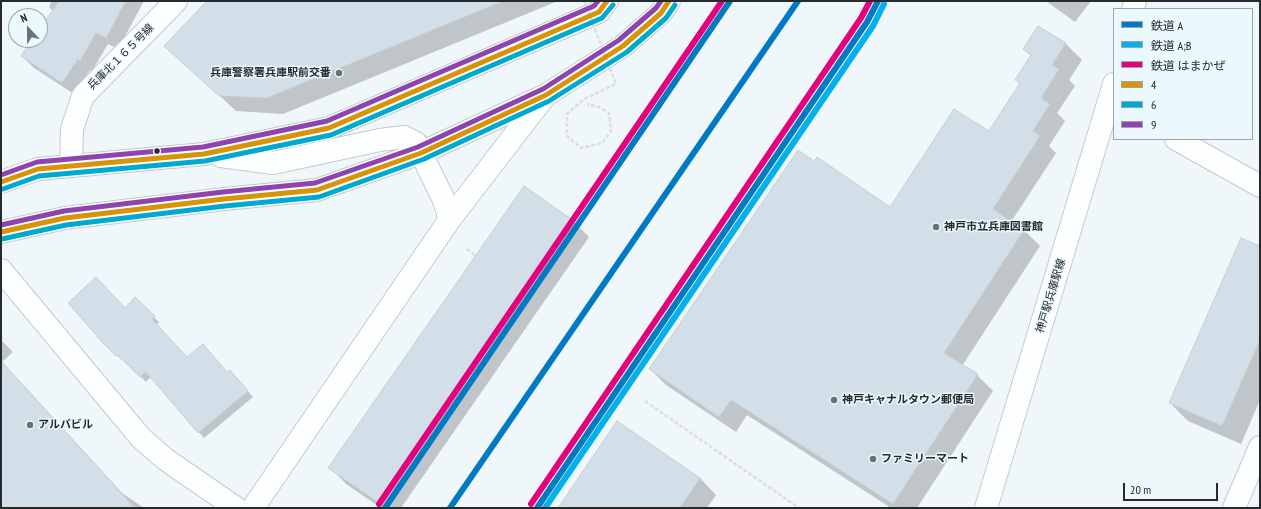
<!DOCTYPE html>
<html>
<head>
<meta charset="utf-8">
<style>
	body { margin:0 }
	#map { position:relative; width:1261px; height:509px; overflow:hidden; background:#eff7fa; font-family:"PT Sans Narrow","Noto Sans JP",sans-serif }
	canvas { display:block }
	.frame { position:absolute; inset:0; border:2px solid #252a2c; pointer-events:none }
	.legend { position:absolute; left:1113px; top:8px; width:140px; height:132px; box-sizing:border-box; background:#ebf8fe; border:1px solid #9ca6aa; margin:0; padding:5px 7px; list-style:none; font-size:12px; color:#252a2c }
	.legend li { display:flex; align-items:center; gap:8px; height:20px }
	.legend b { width:20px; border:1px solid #9ca6aa }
	.north { position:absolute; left:8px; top:8px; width:40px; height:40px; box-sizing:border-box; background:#ebf8fe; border:1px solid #9ca6aa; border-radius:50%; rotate:338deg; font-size:11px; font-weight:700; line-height:16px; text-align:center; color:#252a2c }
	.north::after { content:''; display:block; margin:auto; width:14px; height:18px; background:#6c7274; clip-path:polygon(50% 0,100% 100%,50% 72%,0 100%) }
	.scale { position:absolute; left:1123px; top:483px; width:95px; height:18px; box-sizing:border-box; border:2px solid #252a2c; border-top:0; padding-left:5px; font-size:12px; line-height:14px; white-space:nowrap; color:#252a2c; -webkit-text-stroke:3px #ebf8fe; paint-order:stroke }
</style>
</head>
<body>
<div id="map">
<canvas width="1261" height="509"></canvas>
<div class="frame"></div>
<ul class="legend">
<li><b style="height:5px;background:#007ac2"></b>鉄道 A</li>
<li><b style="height:5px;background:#04b0ea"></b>鉄道 A;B</li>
<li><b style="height:5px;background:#e5007d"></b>鉄道 はまかぜ</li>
<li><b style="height:5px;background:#d89307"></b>4</li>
<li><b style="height:5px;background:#00a9ce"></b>6</li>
<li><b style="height:5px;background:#8e44ad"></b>9</li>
</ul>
<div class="north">N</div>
<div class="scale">20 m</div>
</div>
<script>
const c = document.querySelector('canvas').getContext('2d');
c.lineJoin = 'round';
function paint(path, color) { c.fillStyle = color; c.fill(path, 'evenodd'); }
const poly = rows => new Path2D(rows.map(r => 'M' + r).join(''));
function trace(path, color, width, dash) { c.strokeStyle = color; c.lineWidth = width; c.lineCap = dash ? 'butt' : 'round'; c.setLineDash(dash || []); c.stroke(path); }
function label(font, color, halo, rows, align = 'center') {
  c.font = font + ' "PT Sans Narrow","Noto Sans JP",sans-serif'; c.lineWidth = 3; c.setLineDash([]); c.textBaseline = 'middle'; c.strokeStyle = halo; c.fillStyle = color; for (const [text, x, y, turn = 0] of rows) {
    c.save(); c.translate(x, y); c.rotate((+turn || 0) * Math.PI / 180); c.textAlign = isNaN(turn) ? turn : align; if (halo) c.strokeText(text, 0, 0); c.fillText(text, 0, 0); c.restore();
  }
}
paint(poly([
	[52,1,144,1,118,49,108,44,92,71,90,70,74,94,34,68,22,56,33,40,40,40,40,31,53,11,49,7],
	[209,1,558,1,283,114,236,111,166,46],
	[1046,1,1091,1,1075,22],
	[1039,27,1066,44,1082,60,1069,80,1075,86,1057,113,1065,121,1049,146,1056,153,1011,222,1024,230,1040,246,962,366,977,375,993,391,917,508,891,508,747,415,736,432,666,385,650,369,890,208,989,133,1020,84,1016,80,1031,56,1024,49],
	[573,221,589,237,401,508,381,508,346,484,330,467],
	[1260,247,1260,400,1241,444,1188,421,1170,403],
	[135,299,159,322,156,325,187,358,235,376,253,397,204,438,151,376,146,382,124,359,122,360,98,337],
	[1,340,13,352,2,362,122,493,144,508,1,508],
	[617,423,700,478,716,495,707,508,569,508]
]), '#0003');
const building = poly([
	[59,1,126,1,106,38,96,33,80,61,78,59,62,83,21,56,32,40,40,40,40,29,59,1],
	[207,1,501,1,501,2,267,98,219,96,164,46,207,1],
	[1038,26,1066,43,1052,65,1059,69,1041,98,1050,104,1033,131,1040,136,993,209,1024,230,944,353,978,374,893,504,731,400,719,417,649,369,798,150,814,161,817,157,890,207,954,109,989,131,1020,83,1015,80,1031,55,1023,49,1038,26],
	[524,186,574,221,378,502,328,468,524,186],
	[1241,238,1260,246,1260,340,1222,426,1169,403,1241,238],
	[96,277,125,308,135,297,155,316,152,319,187,357,203,344,227,372,230,370,248,391,198,433,146,372,140,377,118,355,116,356,97,337,97,336,68,303,96,277],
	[1,361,135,508,1,508,1,361],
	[617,421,700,478,680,508,558,508,617,421]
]);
paint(building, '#d3dfe8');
trace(building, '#c7cdcf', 1);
const minor = poly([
	[1133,9,1135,1],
	[1176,139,1260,186],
	[221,156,273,163,380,140,404,137,416,143,443,198,450,219],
	[71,166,72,129,83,96,176,1],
	[1,182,38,169,204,154,329,128,599,12,607,1],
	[1,232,65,218,224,199,317,190,421,153,546,95,623,46,661,13,669,1],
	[1,270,141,438,165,459,236,508],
	[253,508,450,219,544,97],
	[986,508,1114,84],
	[1234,508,1260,447]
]);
trace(minor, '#c5cacd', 24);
trace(poly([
	[467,249,476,256],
	[645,401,799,508]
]), '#dcdedf', 2.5, [4, 2]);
trace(minor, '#fdfefe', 22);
trace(poly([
	[584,1,616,84,584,99,567,114,567,136,581,148,602,143,611,131,609,113,599,107,587,104]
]), '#dcdedf', 2.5, [4, 2]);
trace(poly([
	[1,182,38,169,204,154,329,128,599,12,607,1],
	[1,232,65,218,224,199,317,190,421,153,546,95,623,46,661,13,669,1]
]), '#d89307', 5);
trace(poly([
	[3,189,39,176,205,161,331,135,602,18,613,5],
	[2,239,66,225,225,206,319,197,424,159,549,101,627,52,666,18,675,5]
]), '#00a9ce', 5);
trace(poly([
	[1,175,37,162,203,147,327,121,594,6,598,1],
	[1,225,64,211,223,192,315,183,418,147,543,89,619,40,656,8,661,1]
]), '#8e44ad', 5);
trace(poly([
	[385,508,730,1],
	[450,508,798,1],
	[537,508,867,22,878,1]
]), '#007ac2', 6);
trace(poly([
	[545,508,873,26,884,4]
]), '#04b0ea', 6);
trace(poly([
	[379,504,722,1],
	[531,504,861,18,870,1]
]), '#e5007d', 6);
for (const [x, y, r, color] of [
	[339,73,4,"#6c7274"],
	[157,151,3.5,"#252a2c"],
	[936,227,4,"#6c7274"],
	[834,400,4,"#6c7274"],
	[30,425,4,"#6c7274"],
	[873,459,4,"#6c7274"]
]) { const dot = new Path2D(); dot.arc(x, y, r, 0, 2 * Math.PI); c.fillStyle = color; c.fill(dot); trace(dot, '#ebf8fe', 1.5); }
label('11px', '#252a2c', '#ebf8fe', [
	["兵庫北１６５号線",121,57,-45],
	["神戸駅兵庫駅線",1051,296,-73]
]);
label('bold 11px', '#252a2c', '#ebf8fe', [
	["兵庫警察署兵庫駅前交番",331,73,"right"],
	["神戸市立兵庫図書館",944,227],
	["神戸キャナルタウン郵便局",842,400],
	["アルバビル",38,425],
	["ファミリーマート",881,459]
], 'left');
</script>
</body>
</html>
